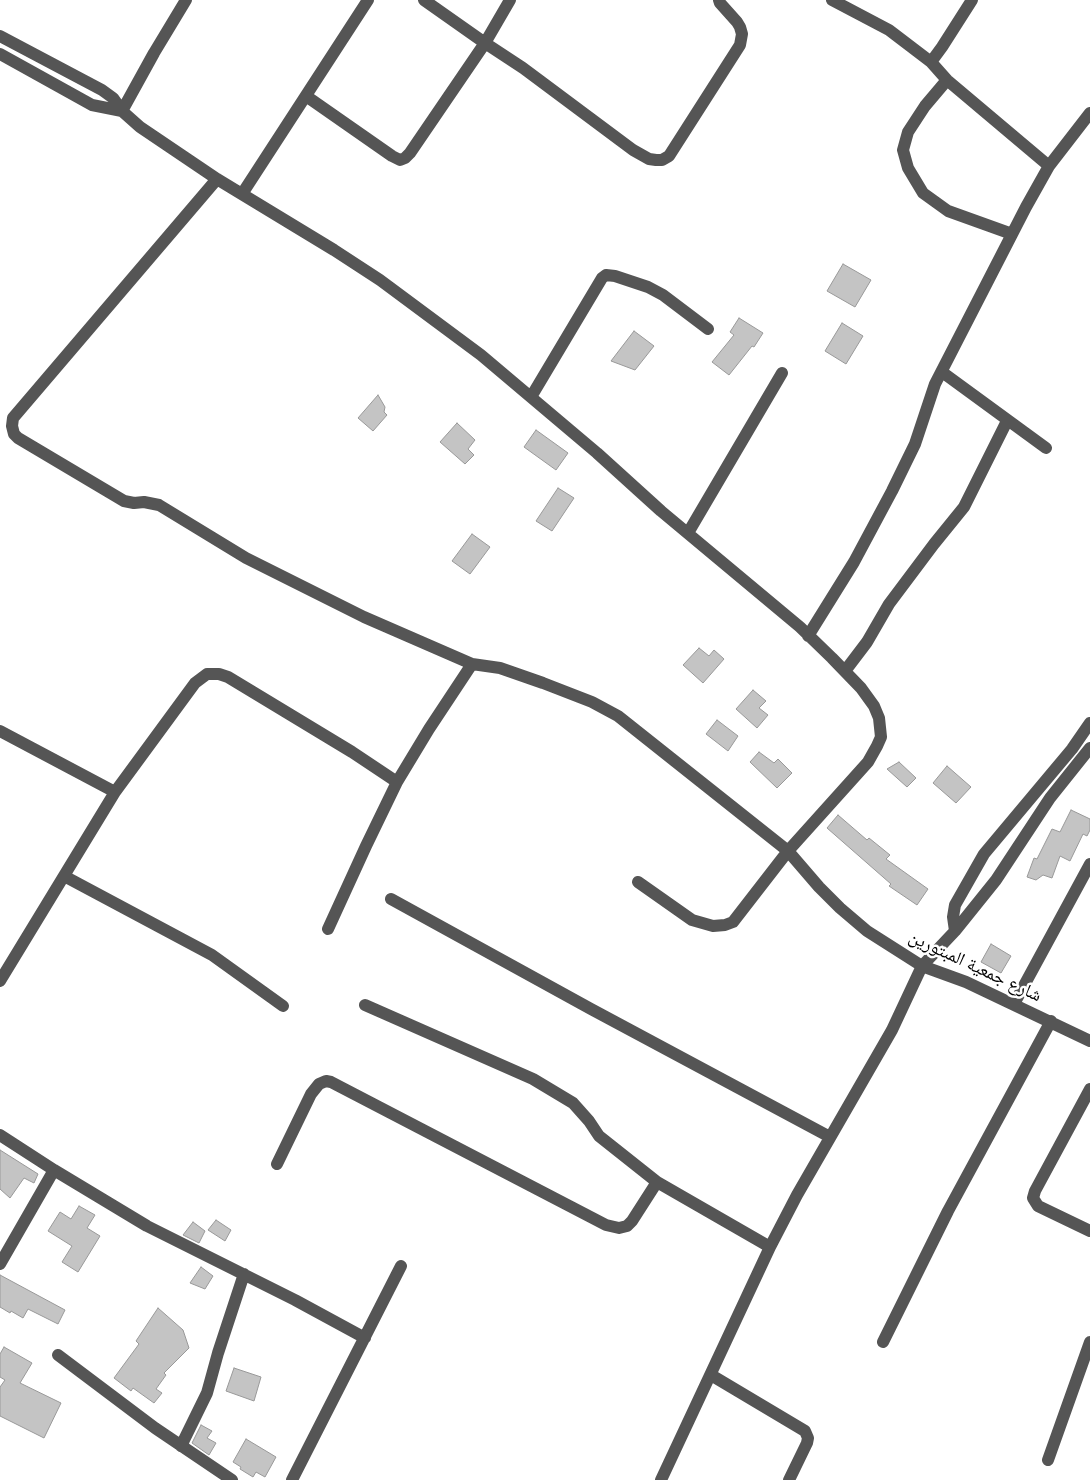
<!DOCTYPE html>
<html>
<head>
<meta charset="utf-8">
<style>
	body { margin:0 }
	canvas { display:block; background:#fff }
</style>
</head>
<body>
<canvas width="1090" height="1480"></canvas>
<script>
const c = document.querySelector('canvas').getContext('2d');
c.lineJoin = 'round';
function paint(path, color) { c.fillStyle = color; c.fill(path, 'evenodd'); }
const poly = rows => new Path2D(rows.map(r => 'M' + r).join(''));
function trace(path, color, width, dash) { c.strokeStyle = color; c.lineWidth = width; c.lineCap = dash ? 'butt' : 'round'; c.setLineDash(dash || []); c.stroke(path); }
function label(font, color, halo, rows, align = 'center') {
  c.font = font + ' "DM Sans","Noto Naskh Arabic",sans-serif'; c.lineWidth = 5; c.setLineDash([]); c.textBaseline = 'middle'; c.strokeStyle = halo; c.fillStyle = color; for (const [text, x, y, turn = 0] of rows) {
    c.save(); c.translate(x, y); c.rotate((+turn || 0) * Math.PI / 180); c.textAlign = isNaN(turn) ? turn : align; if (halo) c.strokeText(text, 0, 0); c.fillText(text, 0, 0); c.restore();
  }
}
const building = poly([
	[843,264,871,280,855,307,827,291,843,264],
	[739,318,763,333,754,347,752,346,729,375,712,362,734,335,730,332,739,318],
	[842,323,863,336,846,364,825,351,842,323],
	[634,331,654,346,635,370,611,361,634,331],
	[378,395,385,407,384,412,387,415,373,431,358,418,378,395],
	[457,423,475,440,468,449,474,455,465,464,440,442,457,423],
	[536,430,568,453,556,470,524,447,536,430],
	[558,488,574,498,552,531,536,521,558,488],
	[472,534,490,547,470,574,452,561,472,534],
	[699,648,709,656,714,650,724,659,703,683,683,665,699,648],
	[753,690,766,701,759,708,768,715,757,728,736,709,753,690],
	[717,720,738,736,728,751,706,734,717,720],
	[759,752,774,763,778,759,792,773,777,788,750,762,759,752],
	[899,762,916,778,907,787,887,769,899,762],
	[947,766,971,787,956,803,933,783,947,766],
	[1071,810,1090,819,1090,830,1087,836,1083,834,1070,861,1060,856,1052,878,1043,875,1036,880,1027,877,1034,858,1037,859,1052,829,1060,832,1071,810],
	[838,815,867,840,869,838,890,855,886,859,928,889,917,905,889,886,891,884,827,828,838,815],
	[991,944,1011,956,1001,973,981,962,991,944],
	[0,1150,38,1174,34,1183,24,1178,10,1198,0,1189,0,1150],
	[79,1206,95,1215,87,1228,100,1236,78,1272,62,1262,72,1246,48,1231,60,1212,71,1219,79,1206],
	[216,1220,231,1230,225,1241,208,1230,216,1220],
	[193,1222,205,1231,199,1243,183,1235,193,1222],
	[201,1267,213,1276,205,1289,190,1283,201,1267],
	[0,1275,65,1310,58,1324,28,1309,23,1318,11,1311,10,1313,0,1307,0,1275],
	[158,1308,183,1330,189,1348,164,1373,166,1375,156,1389,162,1393,154,1403,133,1388,131,1391,114,1378,139,1344,136,1341,158,1308],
	[4,1347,32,1363,20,1383,61,1403,44,1438,0,1416,0,1387,5,1380,0,1377,0,1354,4,1347],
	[234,1368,261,1377,254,1401,226,1391,234,1368],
	[201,1425,212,1431,207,1438,216,1443,209,1455,192,1443,201,1425],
	[246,1439,276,1457,265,1477,256,1472,253,1477,240,1469,241,1467,233,1462,246,1439]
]);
paint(building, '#c4c4c4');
trace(building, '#999', 1);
trace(poly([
	[424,0,485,43,523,68,633,150,649,159,656,160,662,160,669,156,740,45,742,34,740,27,737,22,720,3,719,0],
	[832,0,889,30,931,62,947,80,1049,166],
	[0,36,102,90,113,98,122,111,140,127,217,179,334,250,380,280,481,355,597,453,661,511,800,627,832,658,861,688,874,706,879,718,881,737,877,746,868,762,788,851,733,922,725,925,713,926,692,920,638,882],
	[0,54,92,105,122,111,154,53,186,0],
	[931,62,942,47,972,0],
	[947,80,925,106,908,132,903,150,908,168,923,193,948,211,1012,234],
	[306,96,392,156,400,160,405,158,410,153,485,43,510,0],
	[217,179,13,418,12,426,14,434,18,438,124,501,134,503,144,502,159,505,246,558,364,617,472,664],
	[242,194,368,0],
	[942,372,1046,448],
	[531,397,602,278,606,275,615,276,648,287,663,295,708,329],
	[688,533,782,373],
	[808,636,854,562,892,491,915,444,935,384,1026,207,1049,166,1090,113],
	[845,671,867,642,889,604,934,544,964,507,1007,421],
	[0,731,115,792],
	[64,876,212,955,283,1006],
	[391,899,591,1009,830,1137],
	[328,929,366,846,397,782,429,729,472,664,500,668,543,683,592,702,618,716,788,851,819,887,840,908,867,931,922,966,966,982,1090,1041],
	[955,931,953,917,955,905,984,854,1072,749,1090,723],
	[0,981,115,792,195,683,207,674,219,674,228,677,352,752,397,782],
	[1014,1004,1090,864],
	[365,1005,533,1079,573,1103,589,1121,599,1136,657,1182,770,1247],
	[1090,1089,1035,1191,1033,1198,1038,1206,1090,1231],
	[0,1135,54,1170,147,1226,295,1300,365,1338],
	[277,1164,311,1094,319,1084,326,1081,331,1082,606,1225,619,1228,627,1226,632,1221,657,1182],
	[0,1264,54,1170],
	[883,1342,948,1211,1051,1021],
	[58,1355,155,1428,232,1480],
	[711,1375,805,1431,808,1438,807,1443,789,1480],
	[181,1446,207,1393,218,1353,244,1274],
	[1048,1460,1090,1342],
	[292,1480,401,1266],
	[661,1480,770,1247,797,1195,892,1030,922,966,955,931,996,880,1050,798,1090,748]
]), '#555', 12);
label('18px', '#000', '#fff', [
	["شارع جمعية المبتورين",975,967,25]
]);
</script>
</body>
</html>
